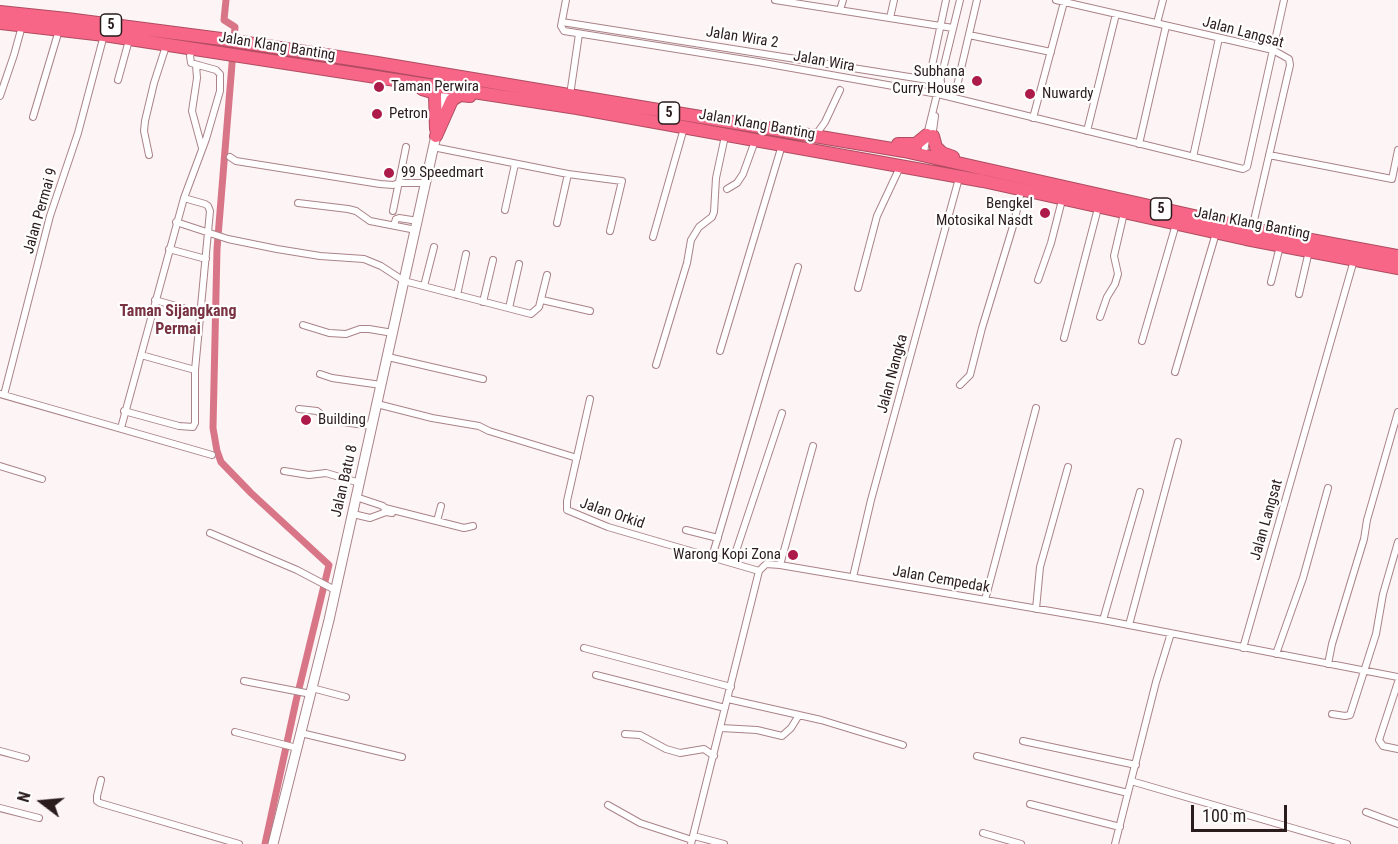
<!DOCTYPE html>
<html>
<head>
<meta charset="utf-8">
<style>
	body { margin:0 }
	#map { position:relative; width:1398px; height:844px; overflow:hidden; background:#fdf4f5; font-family:"Roboto Condensed",sans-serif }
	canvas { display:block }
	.north { position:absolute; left:12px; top:772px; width:60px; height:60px; -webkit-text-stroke:4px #fff; paint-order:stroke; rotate:286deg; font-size:16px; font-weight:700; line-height:24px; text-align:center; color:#2a1b1d }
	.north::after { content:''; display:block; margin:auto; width:21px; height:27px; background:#2a1b1d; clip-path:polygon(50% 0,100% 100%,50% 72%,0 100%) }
	.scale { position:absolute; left:1191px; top:805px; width:96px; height:27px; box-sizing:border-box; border:3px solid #2a1b1d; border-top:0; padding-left:8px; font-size:18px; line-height:21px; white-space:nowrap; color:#2a1b1d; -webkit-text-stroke:4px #fff; paint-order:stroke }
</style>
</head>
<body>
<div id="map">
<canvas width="1398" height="844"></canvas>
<div class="north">N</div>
<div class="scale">100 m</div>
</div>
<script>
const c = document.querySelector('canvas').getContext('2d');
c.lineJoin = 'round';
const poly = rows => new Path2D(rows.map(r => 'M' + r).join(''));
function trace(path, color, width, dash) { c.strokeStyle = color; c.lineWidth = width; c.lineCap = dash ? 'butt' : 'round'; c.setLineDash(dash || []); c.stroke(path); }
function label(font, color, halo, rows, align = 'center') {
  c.font = font + ' "Roboto Condensed",sans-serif'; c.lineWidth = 4.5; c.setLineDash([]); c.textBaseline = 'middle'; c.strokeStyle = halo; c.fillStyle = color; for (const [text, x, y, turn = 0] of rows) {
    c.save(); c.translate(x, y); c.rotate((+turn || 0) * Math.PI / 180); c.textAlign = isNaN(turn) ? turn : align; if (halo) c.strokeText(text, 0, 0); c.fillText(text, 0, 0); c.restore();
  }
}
trace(poly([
	[226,0,224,20,235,27,217,249,213,428,217,451,221,462,251,493,329,565,296,701,265,844]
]), '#d87688', 7);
const street = poly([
	[566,0,561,26,564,31,758,62,938,94,1243,169,1247,167,1284,0],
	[775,0,953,28],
	[1056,0,1273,50,1289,59,1290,65,1252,229],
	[840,10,843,0],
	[890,18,894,0],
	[562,22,941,82],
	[1157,23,1163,0],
	[969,35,1051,52],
	[196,65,197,78,192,111,202,148],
	[118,80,129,40],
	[929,80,946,0],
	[957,86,977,0],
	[570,95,579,34],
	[0,96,14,55,22,26],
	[33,117,59,30],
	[1033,118,1064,2],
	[1087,131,1116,14],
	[815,136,825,122,840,90],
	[932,138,935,116],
	[1139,144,1166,26],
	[433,147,568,174,622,181,610,231],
	[149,155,144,131,145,121,154,83,166,46],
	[925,155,924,152,927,135,960,0],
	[1269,155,1392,179,1398,150],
	[230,157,236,161,380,184,393,185,399,183,426,183],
	[1193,157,1219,38],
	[727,189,737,183,743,174,755,141],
	[298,203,348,209,356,211,370,221,416,230],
	[505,210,515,164],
	[393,211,406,147],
	[176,222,228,239,277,249,320,256,364,259,381,266,404,281,531,314,539,307,547,275],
	[557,223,568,174],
	[394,225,396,219,399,218,418,221],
	[653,237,684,128],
	[169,249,206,259],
	[1038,280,1051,243,1062,200],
	[1271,282,1280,246],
	[424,286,434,247],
	[858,288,877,216,900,167],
	[1299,294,1309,251],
	[457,295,466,254],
	[155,300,200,313],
	[542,300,590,311],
	[483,302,493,260],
	[509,308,519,264],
	[1100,317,1107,297,1115,284,1118,274,1114,256,1124,213],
	[303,325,329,333,346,334,360,329,369,329,393,333],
	[1064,338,1098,208],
	[1142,341,1176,224],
	[720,351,782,145],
	[141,355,195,370],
	[388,357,483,379],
	[656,365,687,263,691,240,699,227,712,217,714,212,716,178,725,136],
	[1175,372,1216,233],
	[320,374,332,378,381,385],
	[960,385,970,375,982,328,1014,223,1021,191],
	[0,394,212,455],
	[4,395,50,216,78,133,104,35],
	[590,399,567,501,567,510,608,527,759,571],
	[377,404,432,418,479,426,489,431,577,458],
	[299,409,317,411,328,420,372,426],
	[124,411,179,426,193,427,195,423,195,370,210,211,208,206,205,204,184,198],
	[121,428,184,198,206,139,220,91,220,74,216,70,191,63,190,56,193,49],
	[0,466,42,479],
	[284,471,309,475,326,473,360,483],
	[356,497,383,506,386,511],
	[385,508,464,528,473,526],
	[353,514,370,518,386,512,392,513],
	[437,521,441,506],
	[686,530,718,538],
	[210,533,297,570,335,590],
	[712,557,798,267],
	[732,563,782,413],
	[780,565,813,446],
	[853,577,871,500,959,178],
	[985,600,1036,408],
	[1036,609,1040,567,1068,467],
	[1103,620,1140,492],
	[1129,625,1178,442],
	[584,648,731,687],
	[1243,648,1354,260],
	[1276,654,1303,578,1328,488],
	[1328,664,1332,644,1364,539,1367,520,1398,412],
	[596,675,725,708],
	[244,681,311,694],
	[1398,682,1379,740,1383,746,1398,749],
	[312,688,346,697],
	[728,699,821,720,903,745],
	[1332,714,1345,716,1350,715,1376,634,1383,594,1398,542],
	[721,728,757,730,782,736,791,728,799,715],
	[235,732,297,748],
	[301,733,402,757],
	[625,734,640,735,666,749,680,753,704,749,714,756],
	[1023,741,1136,765],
	[0,751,26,758],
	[977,756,1128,793],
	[101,780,97,796,97,801,100,803,239,844],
	[1131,781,1347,844],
	[1030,804,1120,827],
	[608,805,640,823,692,840],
	[0,808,39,818],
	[1366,812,1398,824],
	[983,833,1021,844],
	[694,836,724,844],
	[691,844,759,571,766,564,780,565,1103,620,1398,677],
	[1115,844,1156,682,1171,633]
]);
const secondary = poly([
	[441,115,447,88],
	[273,844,329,620,437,131]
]);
const highway = poly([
	[0,12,67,19,221,39,377,63,904,151,1252,229,1398,256],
	[0,23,104,35,577,108,983,181,1246,239,1398,268],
	[422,89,432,92,435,96,436,129],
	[436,136,452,100,460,95,470,96],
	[933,136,936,147,942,153,953,157],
	[898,144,916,144,927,135]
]);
trace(street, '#aa8388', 8);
trace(secondary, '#aa8388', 11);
trace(highway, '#af4c61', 14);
trace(street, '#fff', 6);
trace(secondary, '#fff', 9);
trace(highway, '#f76686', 12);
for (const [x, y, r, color] of [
	[977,81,6,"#ad1b4a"],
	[379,87,6,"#ad1b4a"],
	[1030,94,6,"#ad1b4a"],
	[377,114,6,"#ad1b4a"],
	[389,173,6,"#ad1b4a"],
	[1045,213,6,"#ad1b4a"],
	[306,420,6,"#ad1b4a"],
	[793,555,6,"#ad1b4a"]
]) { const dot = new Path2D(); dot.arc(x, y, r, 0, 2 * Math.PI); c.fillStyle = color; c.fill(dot); trace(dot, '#fff', 2); }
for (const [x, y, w] of [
	[111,25,21],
	[669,113,21],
	[1161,209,21]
]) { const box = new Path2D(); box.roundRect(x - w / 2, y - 11, w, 22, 4.5); c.fillStyle = '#fff'; c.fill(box); trace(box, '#2a1b1d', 1.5); }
label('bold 14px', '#2a1b1d', null, [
	["5",111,25],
	["5",669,113],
	["5",1161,209]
]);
label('15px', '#2a1b1d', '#fff', [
	["Jalan Langsat",1243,33,15],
	["Jalan Wira 2",742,38,9],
	["Jalan Klang Banting",277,47,9],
	["Jalan Wira",824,62,10],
	["Jalan Klang Banting",757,125,10],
	["Jalan Permai 9",41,211,-74],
	["Jalan Klang Banting",1252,224,11],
	["Jalan Nangka",893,374,-75],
	["Jalan Batu 8",345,481,-77],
	["Jalan Orkid",612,514,19],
	["Jalan Langsat",1267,520,-74],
	["Jalan Cempedak",941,580,10]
]);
label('15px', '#2a1b1d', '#fff', [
	["Subhana",965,72,"right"],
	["Curry House",965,89,"right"],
	["Taman Perwira",391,87],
	["Nuwardy",1042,94],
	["Petron",389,114],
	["99 Speedmart",401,173],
	["Bengkel",1033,204,"right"],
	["Motosikal Nasdt",1033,221,"right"],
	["Building",318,420],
	["Warong Kopi Zona",781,555,"right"]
], 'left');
label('bold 16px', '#793241', '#fff', [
	["Taman Sijangkang",178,312],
	["Permai",178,330]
]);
</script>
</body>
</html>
